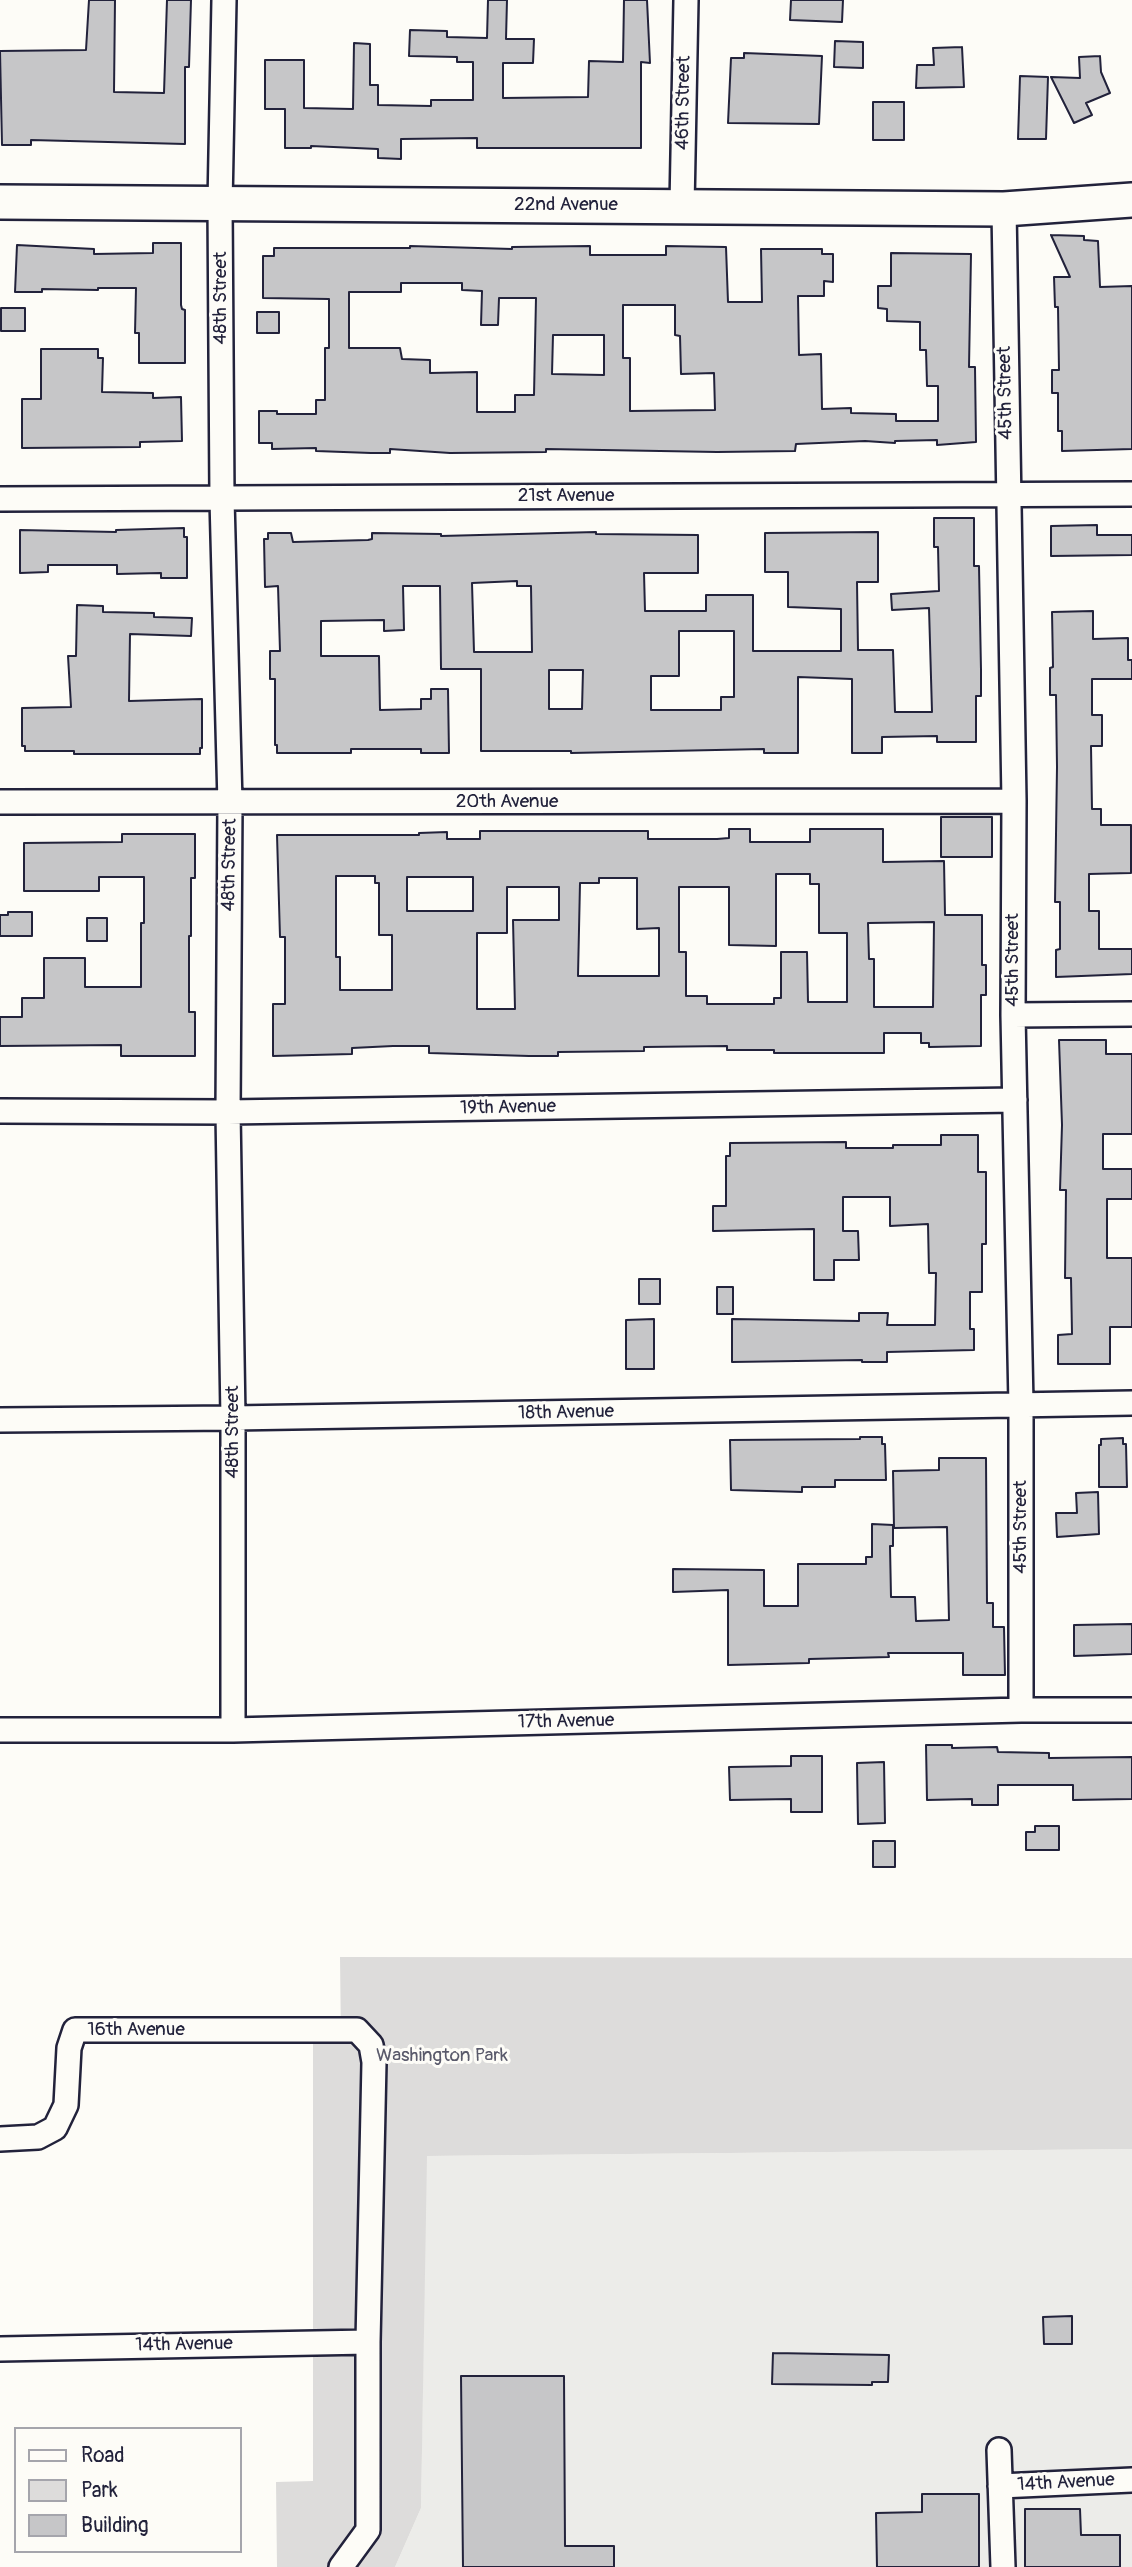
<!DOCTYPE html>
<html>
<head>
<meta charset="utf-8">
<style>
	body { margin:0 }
	#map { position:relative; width:1132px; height:2567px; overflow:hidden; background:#fdfcf7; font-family:Pangolin,sans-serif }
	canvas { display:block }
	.legend { position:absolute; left:14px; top:2427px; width:228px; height:126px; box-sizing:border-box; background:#fdfcf7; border:2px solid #a5a5ac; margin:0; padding:9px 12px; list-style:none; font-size:21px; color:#22223b }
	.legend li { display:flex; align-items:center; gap:14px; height:35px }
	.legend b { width:35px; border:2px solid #a5a5ac }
</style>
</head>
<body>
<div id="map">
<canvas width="1132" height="2567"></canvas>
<ul class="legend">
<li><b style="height:9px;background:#fdfcf7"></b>Road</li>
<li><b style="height:19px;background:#dddcdb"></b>Park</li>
<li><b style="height:19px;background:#c6c6c8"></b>Building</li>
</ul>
</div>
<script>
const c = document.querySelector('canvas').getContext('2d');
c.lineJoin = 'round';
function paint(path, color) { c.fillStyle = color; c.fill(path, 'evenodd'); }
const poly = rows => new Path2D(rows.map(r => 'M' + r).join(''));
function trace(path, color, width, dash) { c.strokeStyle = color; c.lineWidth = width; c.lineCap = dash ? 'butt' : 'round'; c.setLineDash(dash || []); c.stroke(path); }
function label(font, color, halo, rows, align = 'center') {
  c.font = font + ' Pangolin,sans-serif'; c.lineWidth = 6; c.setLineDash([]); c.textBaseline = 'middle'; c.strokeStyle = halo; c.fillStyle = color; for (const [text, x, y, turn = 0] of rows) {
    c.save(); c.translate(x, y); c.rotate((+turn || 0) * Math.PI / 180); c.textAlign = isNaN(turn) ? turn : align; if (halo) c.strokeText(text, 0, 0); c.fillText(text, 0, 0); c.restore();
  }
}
paint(poly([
	[1132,2149,1132,2567,395,2567,421,2508,426,2156]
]), '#ecece9');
paint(poly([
	[340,1957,1132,1958,1132,2149,427,2156,421,2508,395,2567,277,2567,276,2482,313,2481,313,2041,341,2041]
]), '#dddcdb');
const building = poly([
	[89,0,115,0,114,92,164,93,167,0,191,0,189,67,185,67,185,144,31,140,31,145,2,145,0,51,86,50,89,0],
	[488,0,507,0,506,39,534,39,533,63,503,63,503,98,588,97,589,61,623,62,624,0,647,0,650,63,641,62,641,148,477,148,477,138,401,139,401,159,378,158,378,149,311,146,311,148,285,148,285,109,265,109,265,60,304,60,304,108,353,109,354,43,370,44,370,85,378,85,378,105,431,106,431,100,473,100,473,62,457,62,457,57,409,56,410,30,447,31,447,37,487,38,488,0],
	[791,0,843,0,842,22,790,20,791,0],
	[835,41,863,42,863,68,834,67,835,41],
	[962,47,964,87,916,88,917,65,934,65,933,48,962,47],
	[744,53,822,56,819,124,728,123,731,58,744,58,744,53],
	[1100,56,1101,72,1110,93,1086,103,1092,115,1074,123,1051,77,1080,78,1079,57,1100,56],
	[1020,76,1048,77,1046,139,1018,139,1020,76],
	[873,102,904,102,904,140,873,140,873,102],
	[1051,235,1084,236,1084,240,1098,241,1100,287,1132,286,1132,449,1062,451,1062,431,1058,431,1058,393,1052,393,1052,370,1059,370,1058,307,1055,307,1054,277,1070,277,1051,235],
	[153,243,181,243,181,305,182,309,185,310,185,363,139,363,139,333,135,333,136,288,98,288,98,290,42,289,42,292,15,292,17,245,94,249,94,254,153,253,153,243],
	[410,246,512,249,512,247,590,246,590,255,666,255,666,246,726,247,728,302,762,302,761,249,822,249,822,254,833,254,833,282,824,281,824,296,798,296,799,355,821,354,822,409,851,408,851,413,896,414,896,421,938,421,938,386,927,386,926,350,920,350,920,322,887,321,887,309,878,308,878,286,891,286,891,253,971,254,969,367,975,367,976,442,937,445,937,440,895,441,895,443,865,441,796,444,795,451,717,452,546,449,546,452,450,453,390,449,390,453,371,453,316,451,316,448,272,449,272,443,259,443,259,411,277,411,277,414,316,414,316,400,325,400,325,348,329,348,329,299,263,298,263,256,274,256,274,248,410,248,410,246],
	[401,283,462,283,462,290,482,291,481,325,498,325,499,298,536,298,534,395,515,395,515,412,477,412,477,372,430,373,430,360,402,359,400,348,349,348,349,292,401,292,401,283],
	[623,305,675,305,675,335,680,336,681,374,714,373,715,410,630,411,630,358,623,358,623,305],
	[553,335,604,335,604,375,552,374,553,335],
	[1,308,25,308,25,331,1,331,1,308],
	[257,312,279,312,279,333,257,333,257,312],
	[41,349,98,349,98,358,103,358,102,392,153,393,153,398,181,397,182,441,140,442,140,447,22,448,22,399,41,399,41,349],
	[934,518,974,518,974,566,979,566,981,670,981,696,976,696,976,742,937,742,937,736,882,737,882,753,852,753,852,679,798,677,798,753,764,753,764,749,571,753,571,751,481,751,481,669,441,669,440,586,403,586,404,630,384,631,384,620,321,621,321,656,379,656,380,710,421,709,421,699,431,699,431,689,448,689,449,753,421,753,421,749,351,749,351,753,277,753,277,745,275,745,275,679,270,679,270,651,280,651,278,586,265,587,264,539,268,539,268,533,291,533,293,542,368,540,372,539,372,533,441,534,441,536,596,532,596,534,698,535,698,573,644,573,645,611,706,611,706,595,753,595,753,651,841,651,841,609,788,607,788,572,765,572,765,533,878,532,878,582,857,582,858,650,893,650,895,712,932,712,929,608,892,610,891,594,939,591,938,547,934,547,934,518],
	[517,581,517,586,531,586,532,652,474,652,472,583,517,581],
	[679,631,734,631,734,697,721,697,721,710,651,710,651,676,679,676,679,631],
	[549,670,583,670,582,709,549,709,549,670],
	[1097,525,1097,535,1132,535,1132,555,1051,556,1051,526,1097,525],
	[184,528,184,537,187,537,187,578,161,578,161,573,117,574,117,565,48,565,48,572,20,573,20,530,116,532,116,530,184,528],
	[77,605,103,606,103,612,154,613,154,617,192,618,191,636,130,634,129,701,202,699,202,748,200,748,200,754,74,754,74,751,25,751,25,746,22,746,22,708,71,707,68,656,76,656,77,605],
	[1093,611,1093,639,1128,638,1128,660,1132,660,1132,679,1092,679,1092,715,1102,715,1102,746,1091,746,1092,809,1101,809,1101,825,1131,825,1131,873,1089,874,1089,911,1099,911,1099,949,1132,949,1132,974,1056,977,1056,950,1060,949,1060,902,1055,902,1057,767,1056,695,1050,695,1050,668,1053,667,1052,612,1093,611],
	[941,817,992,817,992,857,941,857,941,817],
	[729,829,750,829,750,842,810,842,810,829,883,829,883,862,944,861,945,915,982,915,982,965,986,965,986,995,981,995,981,1046,929,1047,929,1043,921,1043,921,1033,884,1033,884,1053,774,1053,774,1050,727,1050,727,1046,644,1047,644,1051,558,1052,558,1056,529,1056,429,1053,429,1046,393,1046,352,1048,352,1054,273,1056,273,1004,285,1004,285,937,280,937,277,835,419,835,419,833,447,832,447,839,480,839,480,831,648,831,648,839,717,839,729,838,729,829],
	[776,874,810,874,810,884,819,884,819,933,847,933,847,1002,808,1002,807,952,781,952,781,998,774,998,774,1004,707,1004,707,996,686,996,686,952,679,952,679,887,729,887,729,945,776,946,776,874],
	[336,876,375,876,375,883,379,883,379,935,392,935,392,990,340,990,340,957,336,957,336,876],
	[407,877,473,877,473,911,407,911,407,877],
	[599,878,637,878,637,929,659,928,659,976,578,976,580,883,599,883,599,878],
	[507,887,559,887,559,920,513,920,515,1009,477,1009,477,933,507,933,507,887],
	[934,922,933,1007,874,1007,874,959,869,959,868,923,934,922],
	[122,834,195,834,195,878,191,878,191,936,189,936,189,1012,195,1012,195,1056,121,1056,121,1045,0,1046,0,1017,22,1017,22,998,44,998,44,958,85,958,85,987,141,987,141,923,144,923,144,877,99,877,99,891,24,891,24,843,122,842,122,834],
	[8,912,32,912,32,936,0,936,0,915,8,915,8,912],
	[87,918,107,918,107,941,87,941,87,918],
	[1059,1040,1106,1040,1106,1054,1132,1054,1132,1134,1103,1134,1103,1169,1132,1169,1132,1199,1107,1199,1107,1258,1132,1258,1132,1327,1110,1327,1110,1364,1058,1364,1058,1335,1072,1334,1071,1278,1065,1278,1066,1190,1060,1190,1062,1125,1059,1040],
	[941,1135,978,1135,978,1172,986,1172,986,1244,982,1244,982,1292,970,1292,970,1329,974,1329,974,1350,887,1352,887,1362,862,1362,862,1360,732,1362,732,1319,859,1321,859,1313,888,1313,887,1325,935,1325,936,1273,929,1273,928,1224,890,1226,890,1197,843,1197,843,1231,858,1231,859,1260,834,1260,834,1280,814,1280,814,1229,713,1231,713,1206,726,1206,726,1156,730,1156,730,1143,846,1142,846,1148,893,1148,893,1145,941,1145,941,1135],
	[639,1279,660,1279,660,1304,639,1304,639,1279],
	[717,1287,733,1287,733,1314,717,1314,717,1287],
	[654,1319,654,1369,626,1369,626,1320,654,1319],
	[860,1437,882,1437,882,1444,885,1444,886,1480,835,1480,835,1487,802,1487,802,1492,731,1490,730,1440,860,1439,860,1437],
	[1123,1438,1123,1444,1126,1444,1127,1487,1099,1487,1099,1445,1101,1445,1101,1439,1123,1438],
	[939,1458,986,1458,987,1603,993,1603,993,1627,1004,1627,1005,1675,963,1675,963,1653,888,1653,889,1657,809,1659,809,1663,728,1665,728,1590,673,1592,673,1569,764,1570,764,1606,798,1606,798,1564,866,1564,866,1557,872,1557,872,1524,893,1525,893,1546,890,1546,891,1597,915,1597,916,1621,949,1620,947,1527,894,1528,893,1471,939,1470,939,1458],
	[1098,1492,1099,1534,1057,1537,1056,1513,1077,1513,1076,1493,1098,1492],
	[1132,1624,1132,1654,1074,1656,1074,1625,1132,1624],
	[926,1745,952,1745,952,1748,997,1747,998,1752,1049,1753,1049,1758,1132,1757,1132,1799,1073,1800,1073,1785,998,1785,998,1805,972,1805,972,1799,927,1800,926,1745],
	[791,1756,822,1756,822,1812,791,1812,791,1799,730,1800,729,1767,791,1766,791,1756],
	[884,1762,885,1823,858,1824,857,1763,884,1762],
	[1035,1826,1059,1826,1059,1850,1026,1850,1026,1832,1035,1832,1035,1826],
	[873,1841,895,1841,895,1867,873,1867,873,1841],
	[1072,2316,1072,2344,1044,2344,1043,2317,1072,2316],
	[773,2353,889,2355,888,2382,872,2382,872,2385,772,2384,773,2353],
	[461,2376,564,2376,565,2546,614,2546,614,2567,463,2567,461,2376],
	[922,2494,979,2494,979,2567,877,2567,876,2513,922,2512,922,2494],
	[1025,2509,1080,2509,1081,2535,1120,2535,1120,2567,1025,2567,1025,2509]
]);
paint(building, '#c6c6c8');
trace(building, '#22223b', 2);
const street = poly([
	[224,0,220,204,222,499,230,803,228,1112,233,1418,233,1730],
	[682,206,686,0],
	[1004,209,1014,801,1013,1015,1021,1405,1021,1710],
	[0,499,1132,494],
	[0,802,1014,801],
	[1013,1015,1132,1014],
	[0,1111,228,1112,1015,1100],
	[0,1420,233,1418,1132,1403],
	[0,1730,233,1730,1021,1710,1132,1710],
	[0,2139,38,2137,55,2128,66,2105,69,2048,75,2030,357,2030,371,2045,374,2062,368,2342,368,2530,341,2567],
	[0,2349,368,2342],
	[999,2450,1003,2567],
	[1000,2486,1132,2480]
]);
const secondary = poly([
	[0,202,1004,209,1132,200]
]);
trace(street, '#22223b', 28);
trace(secondary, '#22223b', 38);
trace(street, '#fdfcf7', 23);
trace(secondary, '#fdfcf7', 33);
label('19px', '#22223b', '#fdfcf7', [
	["46th Street",684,103,-89],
	["22nd Avenue",566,205],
	["48th Street",221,298,-90],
	["45th Street",1006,393,-91],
	["21st Avenue",566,496],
	["20th Avenue",507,802],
	["48th Street",230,865,-89],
	["45th Street",1013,960,-90],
	["19th Avenue",508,1108,-1],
	["18th Avenue",566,1413,-1],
	["48th Street",233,1432,-90],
	["45th Street",1021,1527,-90],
	["17th Avenue",566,1722,-1],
	["16th Avenue",136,2030],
	["14th Avenue",184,2345,-1],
	["14th Avenue",1066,2483,-3]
]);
label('19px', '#5a5a6b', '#fdfcf7', [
	["Washington Park",442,2056]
]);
</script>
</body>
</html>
